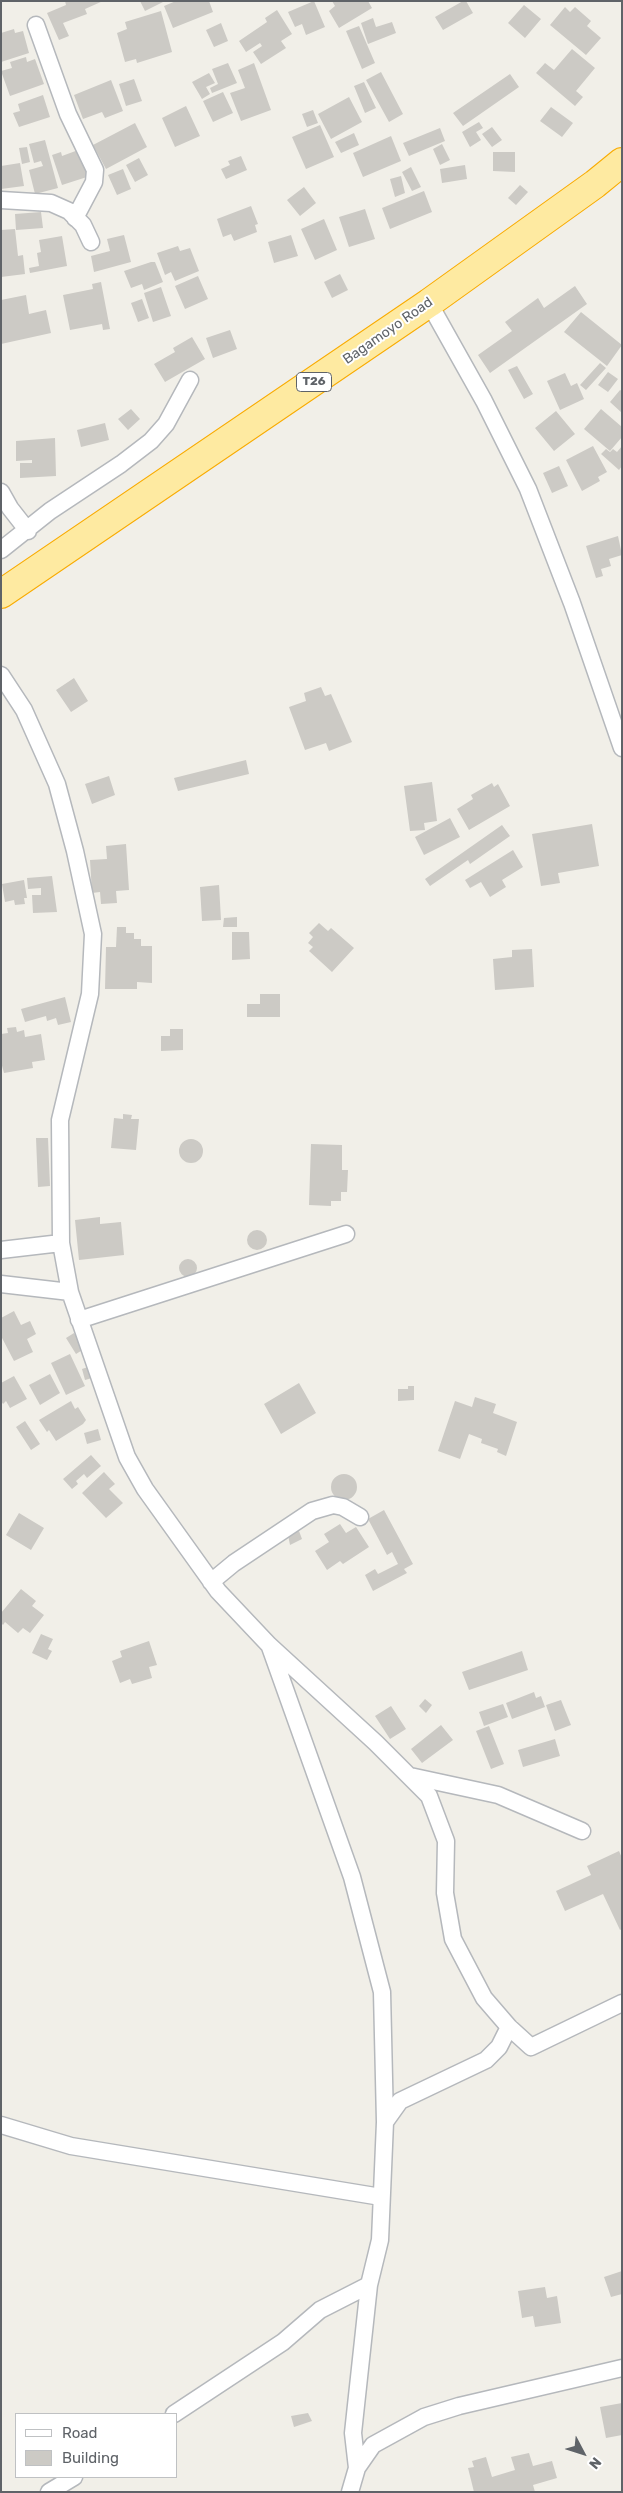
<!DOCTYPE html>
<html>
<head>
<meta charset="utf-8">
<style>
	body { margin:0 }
	#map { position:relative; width:623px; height:2493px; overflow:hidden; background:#f1efe8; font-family:Rubik,sans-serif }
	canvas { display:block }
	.frame { position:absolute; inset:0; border:2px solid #5f6368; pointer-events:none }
	.legend { position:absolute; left:15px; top:2413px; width:162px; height:65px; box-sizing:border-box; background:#fff; border:1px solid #bfc1c3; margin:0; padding:6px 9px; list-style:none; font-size:15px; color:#5f6368 }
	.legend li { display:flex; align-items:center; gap:10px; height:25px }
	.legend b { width:25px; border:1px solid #bfc1c3 }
	.north { position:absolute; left:558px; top:2428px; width:50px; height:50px; -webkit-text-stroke:4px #fff; paint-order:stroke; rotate:130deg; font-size:14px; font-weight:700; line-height:20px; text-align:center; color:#5f6368 }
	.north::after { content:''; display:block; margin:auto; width:18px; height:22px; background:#5f6368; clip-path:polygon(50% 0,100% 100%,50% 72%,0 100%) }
</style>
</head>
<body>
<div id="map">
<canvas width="623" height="2493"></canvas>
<div class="frame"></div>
<ul class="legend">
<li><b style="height:6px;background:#fff"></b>Road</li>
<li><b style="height:14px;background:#cccac5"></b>Building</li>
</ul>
<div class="north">N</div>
</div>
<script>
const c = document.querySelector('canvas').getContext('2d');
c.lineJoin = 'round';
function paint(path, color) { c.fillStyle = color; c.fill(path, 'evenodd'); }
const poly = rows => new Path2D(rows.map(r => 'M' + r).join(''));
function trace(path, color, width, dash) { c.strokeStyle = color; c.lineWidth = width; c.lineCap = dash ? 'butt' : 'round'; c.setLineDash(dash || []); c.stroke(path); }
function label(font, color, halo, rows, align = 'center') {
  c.font = font + ' Rubik,sans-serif'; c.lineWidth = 4; c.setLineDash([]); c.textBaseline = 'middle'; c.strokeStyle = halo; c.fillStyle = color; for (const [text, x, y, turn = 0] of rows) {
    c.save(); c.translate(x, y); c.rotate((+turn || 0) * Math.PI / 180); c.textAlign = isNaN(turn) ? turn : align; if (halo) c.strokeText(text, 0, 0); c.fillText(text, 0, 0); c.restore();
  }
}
paint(poly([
	[65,1,103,1,85,9,87,14,63,23,69,36,59,40,47,13,66,5],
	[140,1,165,1,145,11],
	[176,1,209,1,213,12,173,28,164,6],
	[314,1,325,27,306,35,302,24,295,27,288,12],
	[332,1,368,1,372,8,339,28,329,11,335,6],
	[463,1,466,1,473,13,443,30,435,17],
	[524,5,541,19,525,38,508,23],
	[565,7,570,12,575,7,591,21,587,26,601,38,586,55,550,25],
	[277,10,292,34,281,41,286,48,261,64,253,52,262,46,260,43,246,52,239,41,267,22,265,18],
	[161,11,172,52,137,63,136,59,125,62,117,33,127,29,125,22],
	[373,18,376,27,392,22,396,33,368,44,361,23],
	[221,23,228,41,214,47,206,30],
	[359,26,375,63,362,69,346,31],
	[14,29,15,33,23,31,29,53,1,62,1,33],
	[572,49,595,68,576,91,583,97,575,106,536,73,545,63,554,70],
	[26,57,27,62,35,59,44,84,10,96,1,71,12,68,10,62],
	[228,63,237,83,212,93,210,88,218,84,212,69],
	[254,63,271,110,241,121,230,93,245,88,238,70],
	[381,72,403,114,389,122,366,80],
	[209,73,215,83,206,87,210,94,202,99,192,82],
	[510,74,519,87,463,126,453,113],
	[134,79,142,101,126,106,119,84],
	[111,80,123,111,105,118,102,112,83,119,74,95],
	[364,82,376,108,365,113,354,86],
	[223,92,233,113,213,122,203,101],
	[43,95,50,117,19,127,13,113,20,111,18,104],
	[349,97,362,122,331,139,318,114],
	[186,106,200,136,175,147,162,118],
	[551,107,573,123,562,137,540,121],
	[313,110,318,123,307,127,302,114],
	[479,122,483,128,476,132,481,140,470,147,462,132],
	[135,123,147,147,106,169,93,145],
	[320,125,334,157,306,169,292,137],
	[492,127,502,140,492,147,482,134],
	[440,128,445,141,409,156,403,143],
	[354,133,359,145,341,153,335,142],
	[391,136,401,161,363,177,353,153],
	[45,140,58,188,35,194,29,170,43,166,41,161,34,163,29,144],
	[442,144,450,160,440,165,433,149],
	[27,147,30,162,22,164,19,148],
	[81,149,90,176,62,185,52,155,61,152,62,156],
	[493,152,515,152,515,172,493,171],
	[241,156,247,170,226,179,221,169,230,165,228,161],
	[139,158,148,175,135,182,126,165],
	[20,163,24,186,1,189,1,166],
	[465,165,467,179,442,183,440,169],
	[411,167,421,187,412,191,402,172],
	[123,169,131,189,117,195,108,175],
	[401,176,405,193,395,197,390,179],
	[520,185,528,192,516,205,508,198],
	[304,187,316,203,300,216,287,200],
	[424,191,432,212,390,229,382,208],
	[251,206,258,224,255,225,257,232,234,241,231,234,223,237,217,219],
	[365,209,375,239,349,247,339,217],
	[41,212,43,228,16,230,15,214],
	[324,219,337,250,315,260,301,229],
	[15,229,18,256,23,255,25,274,1,277,1,230],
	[124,235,131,262,94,272,91,256,110,251,107,239],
	[291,235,298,256,274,263,268,242],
	[62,236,67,266,30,273,29,268,39,266,37,253,41,252,39,240],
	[178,246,180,251,190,248,199,271,175,281,171,272,165,275,157,253],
	[151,262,155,262,163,282,144,290,142,284,131,288,124,271],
	[340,274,348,290,332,298,324,282],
	[198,276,208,299,185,309,175,286],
	[101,282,110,329,103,330,102,324,70,330,63,295,93,289,92,284],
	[575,286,587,304,490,373,478,355,512,331,505,322,538,298,544,308],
	[161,287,171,316,153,322,144,293],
	[26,295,29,314,46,310,51,333,1,344,1,300],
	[142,299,149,318,138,322,131,303],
	[581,312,622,345,607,366,564,332],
	[230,330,237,349,213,358,206,338],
	[192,337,205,359,165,382,154,364,175,352,173,348],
	[600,363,606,368,586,390,580,385],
	[517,366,533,394,524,399,508,370],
	[608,372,618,379,608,392,598,385],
	[565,373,571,386,577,383,584,399,560,410,547,381],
	[620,390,622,391,622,413,610,402],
	[131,409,140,419,128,430,118,419],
	[601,409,622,427,622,437,610,451,584,429],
	[556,411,575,434,554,451,535,428],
	[105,423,109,440,81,447,77,430],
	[55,438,56,476,20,478,20,463,32,463,32,460,16,461,16,441],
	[593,446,607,472,598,477,600,481,582,491,566,460],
	[622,446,622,466,619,470,601,454,606,449,610,452,613,449,617,452],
	[559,466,568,486,552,493,543,473],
	[618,536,622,555,609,559,611,566,601,569,603,576,596,578,586,546],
	[74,678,88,701,71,712,56,690],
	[321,687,325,696,331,694,352,742,329,751,326,743,305,750,289,707,306,701,304,693],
	[246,760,249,774,178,791,174,778],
	[109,776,115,795,92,804,85,784],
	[432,782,437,821,424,823,425,830,410,831,404,786],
	[492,783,494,787,498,784,510,806,469,830,457,809,473,799,471,795],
	[450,818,460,837,424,855,415,837],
	[592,824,599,866,558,873,560,883,541,886,532,834],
	[502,825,510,836,470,864,468,860,430,886,425,879],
	[126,844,129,890,116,891,117,903,101,904,100,892,92,893,90,860,107,859,106,846],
	[513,850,523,867,502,880,506,887,490,897,481,882,470,888,465,880],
	[52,876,57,912,33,913,32,895,41,895,41,888,28,889,27,878],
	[24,880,27,898,24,898,25,904,15,905,14,900,5,902,2,884],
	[219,885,221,920,202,921,200,887],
	[237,917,237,927,223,927,224,918],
	[319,923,328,931,331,928,354,948,332,972,309,951,313,947,308,943,313,937,309,933],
	[117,927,126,927,126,933,134,933,134,939,141,939,141,946,152,946,152,983,137,982,137,989,105,989,106,947,116,947],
	[232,932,249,932,250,959,232,960],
	[532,949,534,987,495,990,493,959,512,957,512,950],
	[260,994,280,994,280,1017,247,1017,247,1004,260,1004],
	[65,997,71,1022,58,1025,56,1018,47,1021,46,1016,25,1022,21,1009],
	[16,1027,17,1032,24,1030,25,1037,41,1034,45,1060,32,1062,33,1068,4,1073,1,1062,1,1034,8,1033,7,1028],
	[170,1029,183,1029,183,1050,161,1051,161,1036,170,1036],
	[123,1114,132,1115,131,1119,139,1119,136,1150,111,1148,114,1118,123,1119],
	[36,1138,48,1138,50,1186,38,1187],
	'179 1151a12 12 0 1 1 24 0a12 12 0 1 1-24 0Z',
	[311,1144,342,1145,342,1170,348,1170,347,1192,341,1192,341,1201,331,1201,331,1206,309,1205],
	[100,1217,100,1224,121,1222,124,1255,79,1260,75,1220],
	'247 1240a10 10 0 1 1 20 0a10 10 0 1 1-20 0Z',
	'179 1268a9 9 0 1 1 18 0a9 9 0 1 1-18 0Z',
	[14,1311,21,1325,30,1321,36,1334,27,1339,33,1352,14,1361,1,1336,1,1318],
	[74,1333,84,1349,76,1354,66,1338],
	[70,1354,85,1386,66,1395,51,1363],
	[88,1367,92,1378,85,1380,82,1369],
	[50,1374,60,1393,40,1405,29,1385],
	[14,1376,27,1399,10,1408,6,1401,3,1404,1,1401,1,1383],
	[299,1383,316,1413,281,1434,264,1404],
	[408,1386,414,1386,414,1400,398,1401,398,1389,408,1389],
	[475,1397,496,1404,493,1413,517,1422,506,1456,497,1452,498,1449,481,1443,482,1439,469,1434,460,1459,438,1451,455,1401,472,1407],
	[71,1401,75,1409,78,1407,86,1420,83,1424,56,1441,49,1430,47,1432,39,1420],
	[25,1421,40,1444,31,1450,16,1427],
	[98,1429,101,1440,87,1444,84,1433],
	[91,1455,101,1466,87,1478,84,1474,76,1481,78,1484,72,1489,63,1479],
	[104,1472,115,1484,109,1489,123,1503,106,1518,82,1493],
	'331 1487a13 13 0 1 1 26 0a13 13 0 1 1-26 0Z',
	[384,1510,413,1564,404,1569,407,1573,373,1591,365,1575,375,1569,378,1574,398,1564,392,1552,387,1555,368,1519],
	[19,1513,44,1528,31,1550,6,1535],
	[340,1524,346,1533,356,1527,369,1547,343,1564,340,1561,327,1570,315,1551,329,1542,324,1534],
	[299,1531,302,1539,290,1545,288,1535],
	[21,1589,36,1601,32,1606,44,1615,30,1633,23,1628,18,1633,5,1622,3,1625,1,1623,1,1613],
	[41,1634,53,1639,48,1649,52,1651,47,1660,32,1653],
	[149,1641,157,1665,149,1667,152,1678,132,1684,130,1679,120,1683,112,1661,122,1657,120,1651],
	[522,1651,528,1670,469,1690,462,1672],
	[534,1692,536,1698,541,1696,545,1707,512,1719,506,1703],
	[425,1699,432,1705,426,1713,419,1706],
	[561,1700,571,1725,555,1731,546,1705],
	[503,1704,508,1717,484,1726,479,1712],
	[391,1706,406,1729,390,1739,375,1716],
	[441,1725,453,1740,422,1763,411,1749],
	[489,1726,504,1764,491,1769,476,1731],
	[555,1739,560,1756,523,1767,518,1750],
	[619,1851,622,1858,622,1929,620,1930,603,1894,565,1911,556,1891,591,1875,587,1866],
	[622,2271,622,2294,611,2297,604,2277],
	[545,2287,547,2298,557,2296,561,2323,535,2327,533,2316,522,2318,518,2291],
	[622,2403,622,2435,606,2438,600,2407],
	[308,2413,312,2421,294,2427,291,2416],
	[529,2453,533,2466,552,2461,557,2478,533,2485,535,2492,474,2492,468,2468,474,2467,472,2461,486,2457,492,2477,515,2470,511,2457]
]), '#cccac5');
const minor = poly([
	[36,25,68,114,95,170,94,182,75,218],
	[1,200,51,203,69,211,83,225,91,242],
	[429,303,484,401,528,489,572,603,622,748],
	[1,492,10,508,28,531],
	[1,550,50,511,121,464,151,441,166,424,190,380],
	[1,675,24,710,57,784,75,851,93,934,90,994,60,1120,61,1243,70,1292,127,1457,145,1489,218,1591,269,1645,376,1743,429,1796,446,1841,445,1893,453,1939,484,1998,509,2027,531,2047,622,2003],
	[1,1250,61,1243],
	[1,1284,70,1292],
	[79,1320,346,1234],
	[211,1582,234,1563,312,1511,333,1505,343,1507,360,1517],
	[270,1647,352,1877,382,1992,385,2122],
	[410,1776,498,1795,582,1831],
	[1,2125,71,2146,381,2197],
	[174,2414,283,2342,320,2310,369,2285,380,2240,385,2122,400,2101,486,2060,499,2047,509,2027],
	[357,2468,353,2433,369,2285],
	[49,2492,74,2477],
	[350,2492,357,2468,373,2445,424,2417,459,2406,622,2368]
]);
const trunk = poly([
	[1,594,429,303,595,184,622,162]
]);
trace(minor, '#b5b8bc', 19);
trace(trunk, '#f9ab00', 30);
trace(minor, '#fff', 16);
trace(trunk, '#feeaa1', 28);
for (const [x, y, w] of [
	[314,382,35]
]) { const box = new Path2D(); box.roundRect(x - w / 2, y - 9.5, w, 19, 4); c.fillStyle = '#fff'; c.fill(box); trace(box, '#5f6368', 1); }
label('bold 12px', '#5f6368', null, [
	["T26",314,382]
]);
label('14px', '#5f6368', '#fff', [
	["Bagamoyo Road",388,331,-35]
]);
</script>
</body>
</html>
